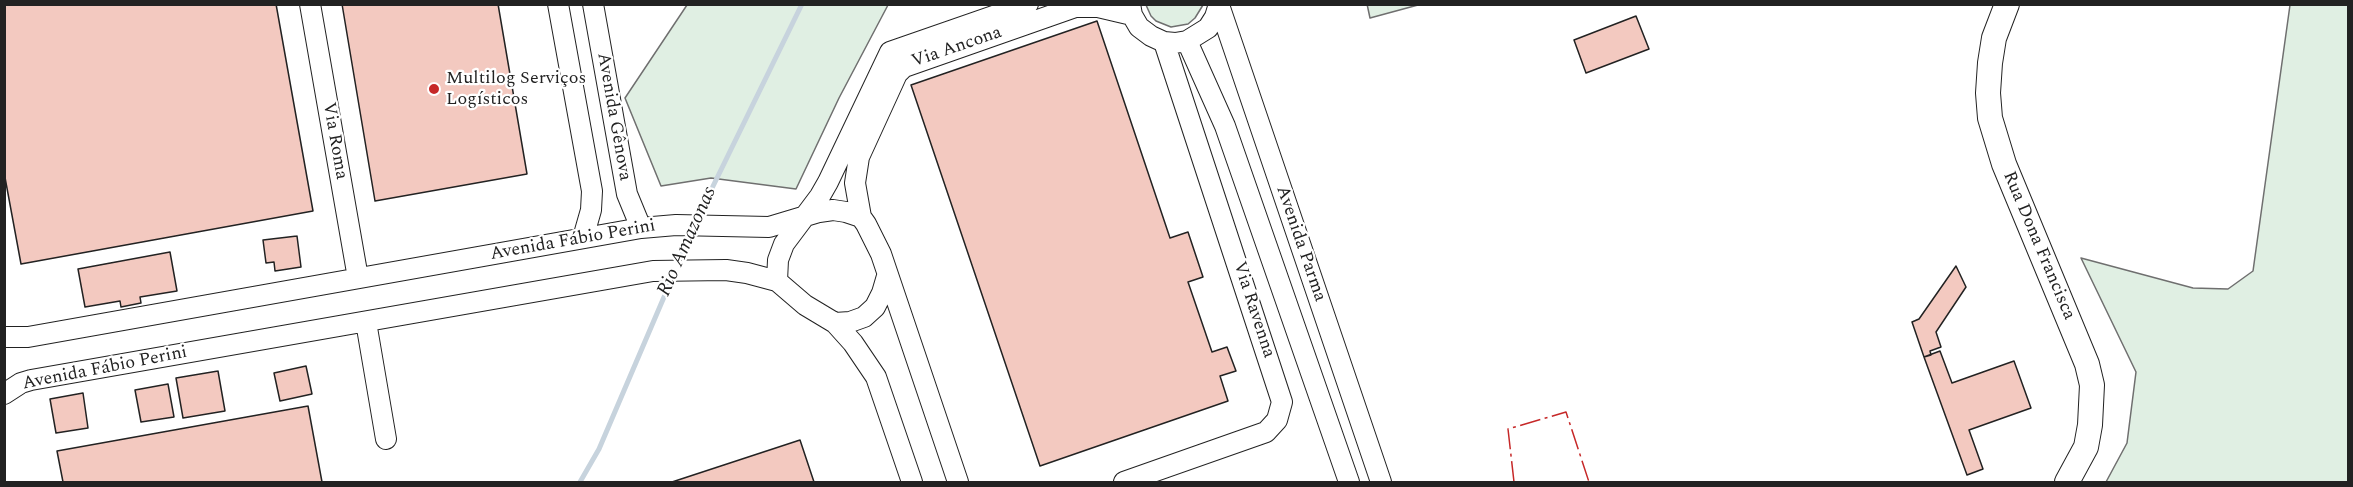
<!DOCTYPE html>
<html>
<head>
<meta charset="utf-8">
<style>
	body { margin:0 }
	#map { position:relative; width:2353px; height:487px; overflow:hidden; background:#fff; font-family:Spectral,serif }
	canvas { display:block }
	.frame { position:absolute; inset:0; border:6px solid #222; pointer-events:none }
</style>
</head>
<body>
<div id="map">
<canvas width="2353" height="487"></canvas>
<div class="frame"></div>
</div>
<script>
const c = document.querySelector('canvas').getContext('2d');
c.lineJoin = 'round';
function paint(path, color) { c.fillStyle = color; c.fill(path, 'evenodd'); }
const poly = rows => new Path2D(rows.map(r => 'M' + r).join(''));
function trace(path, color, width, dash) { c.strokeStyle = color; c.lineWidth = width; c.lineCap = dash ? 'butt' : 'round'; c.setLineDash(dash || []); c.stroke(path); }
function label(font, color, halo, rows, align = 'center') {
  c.font = font + ' Spectral,serif'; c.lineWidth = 4.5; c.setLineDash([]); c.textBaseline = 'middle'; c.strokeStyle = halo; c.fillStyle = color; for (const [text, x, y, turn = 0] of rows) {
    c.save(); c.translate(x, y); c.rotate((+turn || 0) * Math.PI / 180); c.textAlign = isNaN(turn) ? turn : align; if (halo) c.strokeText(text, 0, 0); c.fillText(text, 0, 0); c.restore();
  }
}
const green = poly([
	[1367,4,1418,4,1418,5,1370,18,1367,4],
	[687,5,888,5,839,98,796,189,711,178,661,186,625,98,687,5],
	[1146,5,1146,4,1203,5,1195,18,1188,24,1171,27,1156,21,1151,16,1146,5],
	[2290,5,2348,5,2348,482,2106,482,2127,443,2136,372,2081,258,2193,288,2228,289,2253,271,2290,5]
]);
paint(green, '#e0efe3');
trace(green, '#6f6f6f', 1.5);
trace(poly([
	[696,221,802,4],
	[677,265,693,229],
	[580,482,599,449,673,276]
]), '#c7d3dd', 5);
const building = poly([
	[4,4,276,4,313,211,21,264,4,172,4,4],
	[342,4,498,4,527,174,375,201,342,4],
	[1636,16,1649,49,1586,73,1574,40,1636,16],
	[1097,21,1170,238,1188,232,1203,277,1188,282,1212,352,1227,347,1236,371,1220,376,1228,401,1040,466,911,85,1097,21],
	[297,236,301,267,275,271,274,262,266,263,263,240,297,236],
	[170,252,177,291,140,297,141,303,121,307,120,301,85,307,78,269,170,252],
	[1956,266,1966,287,1936,332,1941,347,1930,351,1931,355,1924,357,1912,322,1919,319,1956,266],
	[1940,351,1952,383,2014,361,2031,408,1969,430,1983,469,1967,475,1924,357,1940,351],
	[306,366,312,394,280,401,274,373,306,366],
	[218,371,225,411,183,418,176,378,218,371],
	[168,384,174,417,141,422,135,390,168,384],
	[83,393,88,428,56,433,50,399,83,393],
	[308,406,322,482,63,482,57,451,308,406],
	[800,440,814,482,672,482,800,440]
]);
paint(building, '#f3c9c0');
trace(building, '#222', 1.5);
const minor = poly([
	[310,4,358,278],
	[558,4,592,191,591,210,583,238],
	[593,4,627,194,641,228],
	[1130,4,1132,15,1139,27,1151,36,1164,42,1175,43,1187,41,1208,28,1215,17,1219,4],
	[1219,5,1381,482],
	[1187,41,1225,126,1349,482],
	[861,217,855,183,859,157,897,74,904,67,1075,7,1098,7,1132,15],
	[777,281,778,260,784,244,820,196,828,182,890,52,1028,4],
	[366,322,386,439],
	[835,323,850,322,864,317,875,307,882,293,887,276],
	[4,337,28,337,641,228,676,225,769,227,819,212,833,210,846,212,861,217,866,224,881,254,958,482],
	[4,394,21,383,31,380,653,271,726,270,747,273,777,281,805,305,835,323,853,343,876,377,912,482],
	[1124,482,1266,432,1277,420,1282,402,1164,42]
]);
const major = poly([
	[2007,4,1994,38,1990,63,1988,93,1990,118,2004,164,2087,364,2092,385,2090,425,2086,447,2067,482]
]);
trace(minor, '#222', 22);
trace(major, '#222', 26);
trace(minor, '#fff', 20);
trace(major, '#fff', 24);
trace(poly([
	[1514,482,1508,429,1566,412,1589,482]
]), '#c62828', 1.5, [21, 4.5, 3, 4.5]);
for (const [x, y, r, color] of [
	[434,89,6,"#c62828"]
]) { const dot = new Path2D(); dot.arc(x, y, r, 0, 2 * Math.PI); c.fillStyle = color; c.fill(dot); trace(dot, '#fff', 2); }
label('18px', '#222', '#fff', [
	["Via Ancona",957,48,-19],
	["Avenida Gênova",613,117,80],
	["Via Roma",334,141,80],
	["Avenida Fábio Perini",573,241,-10],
	["Avenida Parma",1300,244,71],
	["Rua Dona Francisca",2038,246,67],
	["Via Ravenna",1253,310,72],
	["Avenida Fábio Perini",105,369,-11]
]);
label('18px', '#222', '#fff', [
	["Multilog Serviços",446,79],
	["Logísticos",446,100]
], 'left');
label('italic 20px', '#222', '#fff', [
	["Rio Amazonas",688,242,-66]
]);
</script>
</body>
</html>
